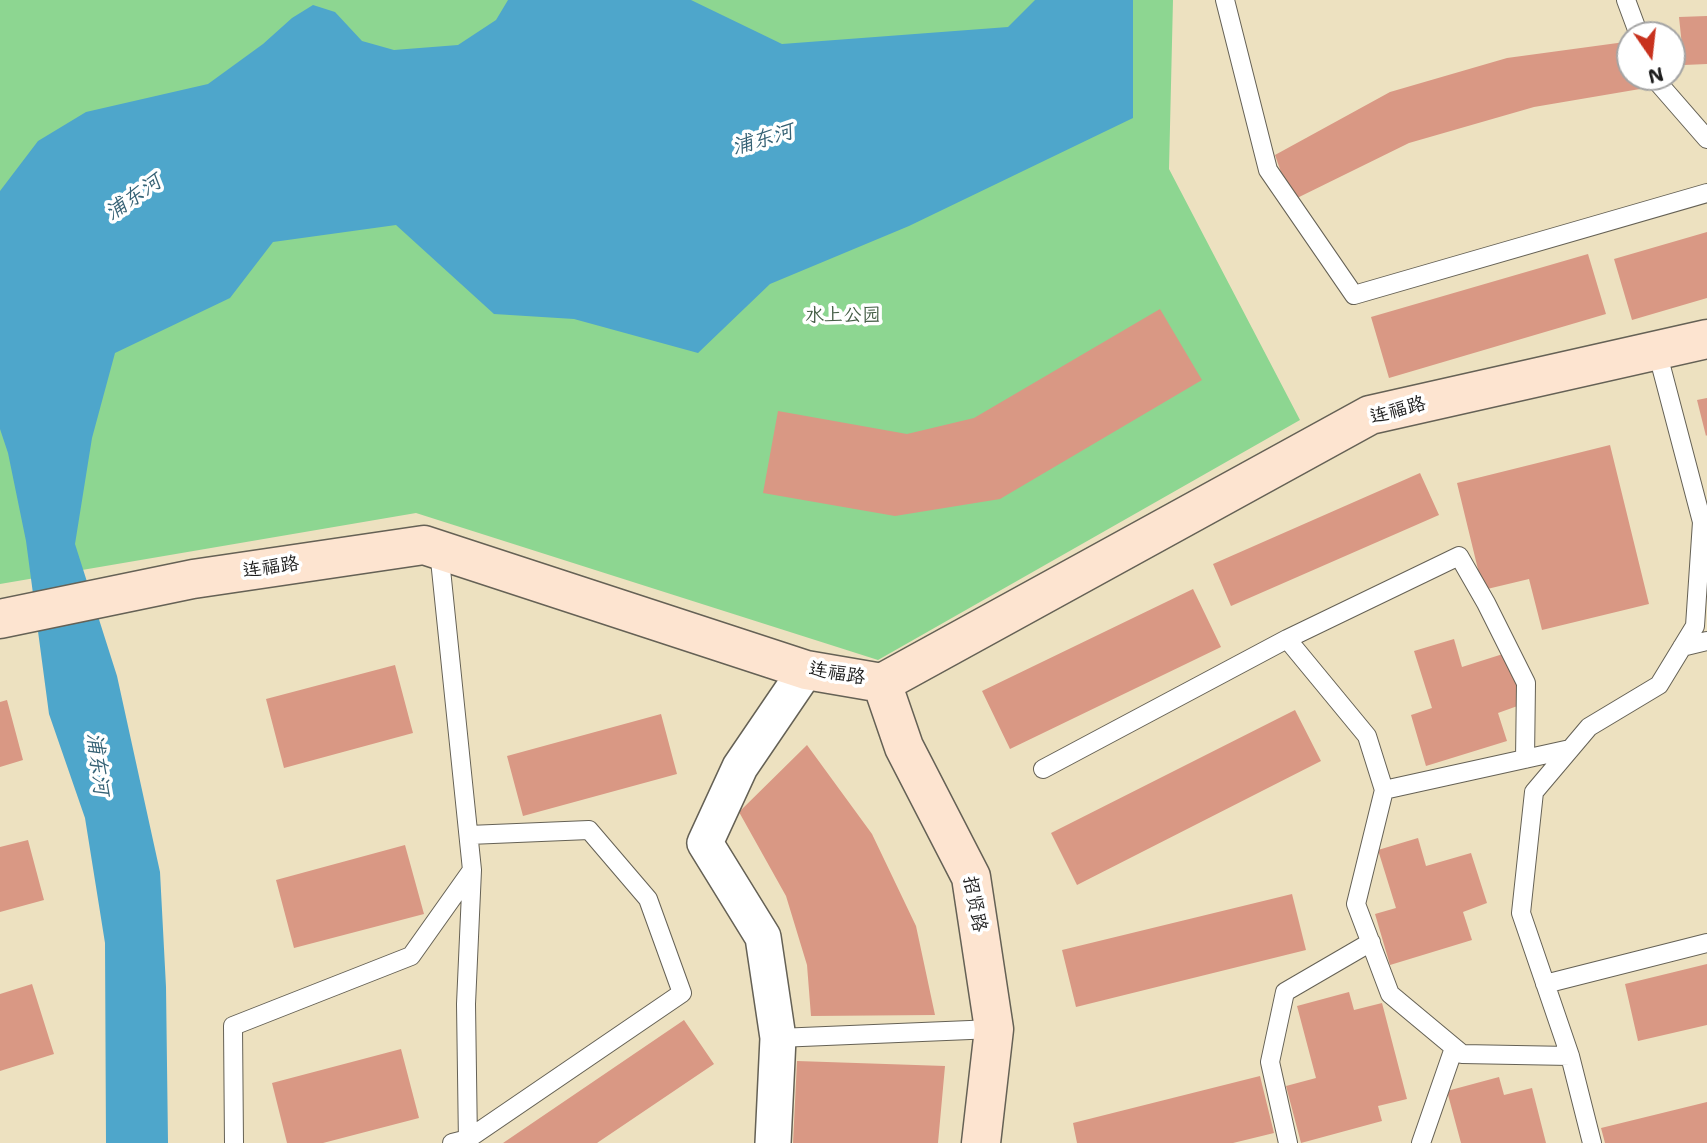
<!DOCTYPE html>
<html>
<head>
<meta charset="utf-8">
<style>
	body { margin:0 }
	#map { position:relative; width:1707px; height:1143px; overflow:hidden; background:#ede1c0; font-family:"Shantell Sans",sans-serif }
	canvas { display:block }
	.north { position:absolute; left:1616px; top:21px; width:70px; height:70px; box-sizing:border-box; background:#fff; border:2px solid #a4a4a4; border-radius:50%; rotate:166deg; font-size:19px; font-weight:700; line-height:28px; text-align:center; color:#1c1c1c }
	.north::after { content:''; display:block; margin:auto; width:24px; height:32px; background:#c8321e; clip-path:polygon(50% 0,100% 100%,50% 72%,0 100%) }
</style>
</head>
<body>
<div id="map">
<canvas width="1707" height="1143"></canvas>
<div class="north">N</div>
</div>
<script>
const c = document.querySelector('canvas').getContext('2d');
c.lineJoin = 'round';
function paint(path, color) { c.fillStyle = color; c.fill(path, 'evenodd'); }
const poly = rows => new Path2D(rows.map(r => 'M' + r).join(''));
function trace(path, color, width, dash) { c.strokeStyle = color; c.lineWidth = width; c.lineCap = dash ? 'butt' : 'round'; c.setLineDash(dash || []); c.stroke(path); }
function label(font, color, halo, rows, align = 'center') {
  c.font = font + ' "Shantell Sans","LXGW WenKai TC",sans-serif'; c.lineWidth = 7; c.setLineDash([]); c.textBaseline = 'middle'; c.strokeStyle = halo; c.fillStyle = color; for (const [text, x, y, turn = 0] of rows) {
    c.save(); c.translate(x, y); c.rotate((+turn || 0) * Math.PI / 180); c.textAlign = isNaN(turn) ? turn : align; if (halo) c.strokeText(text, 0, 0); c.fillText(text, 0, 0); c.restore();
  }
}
paint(poly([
	[0,0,1173,0,1169,169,1300,420,878,660,416,513,0,584]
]), '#8dd691');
paint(poly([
	[508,0,691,0,782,44,1008,27,1035,0,1133,0,1133,118,909,226,770,284,698,353,574,319,494,314,396,225,273,242,230,298,115,353,92,438,75,544,117,676,160,872,166,987,168,1143,106,1143,105,943,85,818,49,714,26,541,8,453,0,429,0,191,38,141,86,112,208,84,263,44,292,18,313,5,335,12,362,41,394,50,458,45,496,20]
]), '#4ea6cb');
paint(poly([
	[1707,16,1707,64,1684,65,1679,17],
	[1625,42,1630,58,1630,77,1636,77,1640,89,1534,107,1409,143,1291,201,1275,155,1390,92,1507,58],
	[1707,232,1707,298,1632,320,1614,259],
	[1588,254,1606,314,1389,378,1371,317],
	[1160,309,1202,380,1000,499,895,516,763,493,778,411,907,434,974,418],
	[1707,398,1707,435,1706,436,1697,400],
	[1610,445,1649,604,1542,630,1529,579,1483,590,1457,483],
	[1420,473,1439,515,1231,606,1213,564],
	[1193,589,1221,647,1010,749,982,691],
	[1454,639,1462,667,1506,653,1523,704,1498,713,1507,741,1426,766,1411,715,1432,708,1414,651],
	[395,665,413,733,284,768,266,699],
	[7,700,23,760,0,767,0,702],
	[1295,710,1321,761,1077,885,1051,833],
	[661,714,677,774,523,816,507,756],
	[807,745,872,834,916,926,935,1015,811,1016,807,965,786,896,739,812],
	[1418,838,1426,866,1471,853,1487,903,1463,912,1472,940,1390,965,1375,914,1396,908,1378,850],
	[28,840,44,900,0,912,0,847],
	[405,845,424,914,294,948,276,880],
	[1292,894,1306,950,1076,1007,1062,950],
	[1707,964,1707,1025,1638,1041,1625,984],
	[32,984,54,1054,0,1071,0,994],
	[1349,992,1354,1010,1382,1003,1407,1099,1378,1106,1382,1121,1301,1143,1286,1086,1316,1078,1297,1006],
	[684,1020,714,1064,597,1143,503,1143],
	[401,1049,419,1118,323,1143,287,1143,272,1083],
	[797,1061,945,1066,938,1143,793,1143],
	[1260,1076,1274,1133,1233,1143,1077,1143,1073,1123],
	[1499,1077,1504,1095,1532,1088,1546,1143,1461,1143,1447,1091],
	[1707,1102,1707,1143,1605,1143,1601,1128]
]), '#d99884');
const lane = poly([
	[1225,0,1268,170,1354,295,1707,193],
	[1626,0,1639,35],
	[1653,77,1707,139],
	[1682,647,1707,641],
	[1525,759,1526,683,1486,603,1459,556,1287,639,1367,736,1384,790,1356,904,1390,994,1462,1054,1570,1056],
	[1043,769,1287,639],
	[1384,790,1570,749],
	[1545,984,1707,943],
	[778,1038,994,1029],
	[234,1143,233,1026,411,956,472,870,439,550],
	[452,1143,468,1139,682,993,648,899,589,830,469,835],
	[468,1143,466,1004,472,870],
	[1288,1143,1270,1062,1285,992,1371,942],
	[1421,1143,1454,1048],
	[1592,1143,1570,1056,1521,913,1534,792,1589,727,1659,685,1695,626,1702,522,1657,351]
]);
const street = poly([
	[773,1143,778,1038,763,937,705,843,740,767,806,670]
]);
const secondary = poly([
	[0,619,193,579,424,545,806,670,882,683,1370,415,1707,339],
	[882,683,904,747,971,877,994,1029,981,1143]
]);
trace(lane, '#656155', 20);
trace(street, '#656155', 38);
trace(secondary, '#656155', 41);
trace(lane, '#fff', 18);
trace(street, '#fff', 35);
trace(secondary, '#fde4d0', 38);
label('19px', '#445d45', '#fff', [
	["水上公园",843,316]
]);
label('19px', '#1c1c1c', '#fff', [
	["连福路",1398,411,-15],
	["连福路",271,568,-8],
	["连福路",837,674,10],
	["招贤路",974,904,79]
]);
label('italic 21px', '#356174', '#fff', [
	["浦东河",763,140,-16],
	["浦东河",134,198,-35],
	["浦东河",97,764,83]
]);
</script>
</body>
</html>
